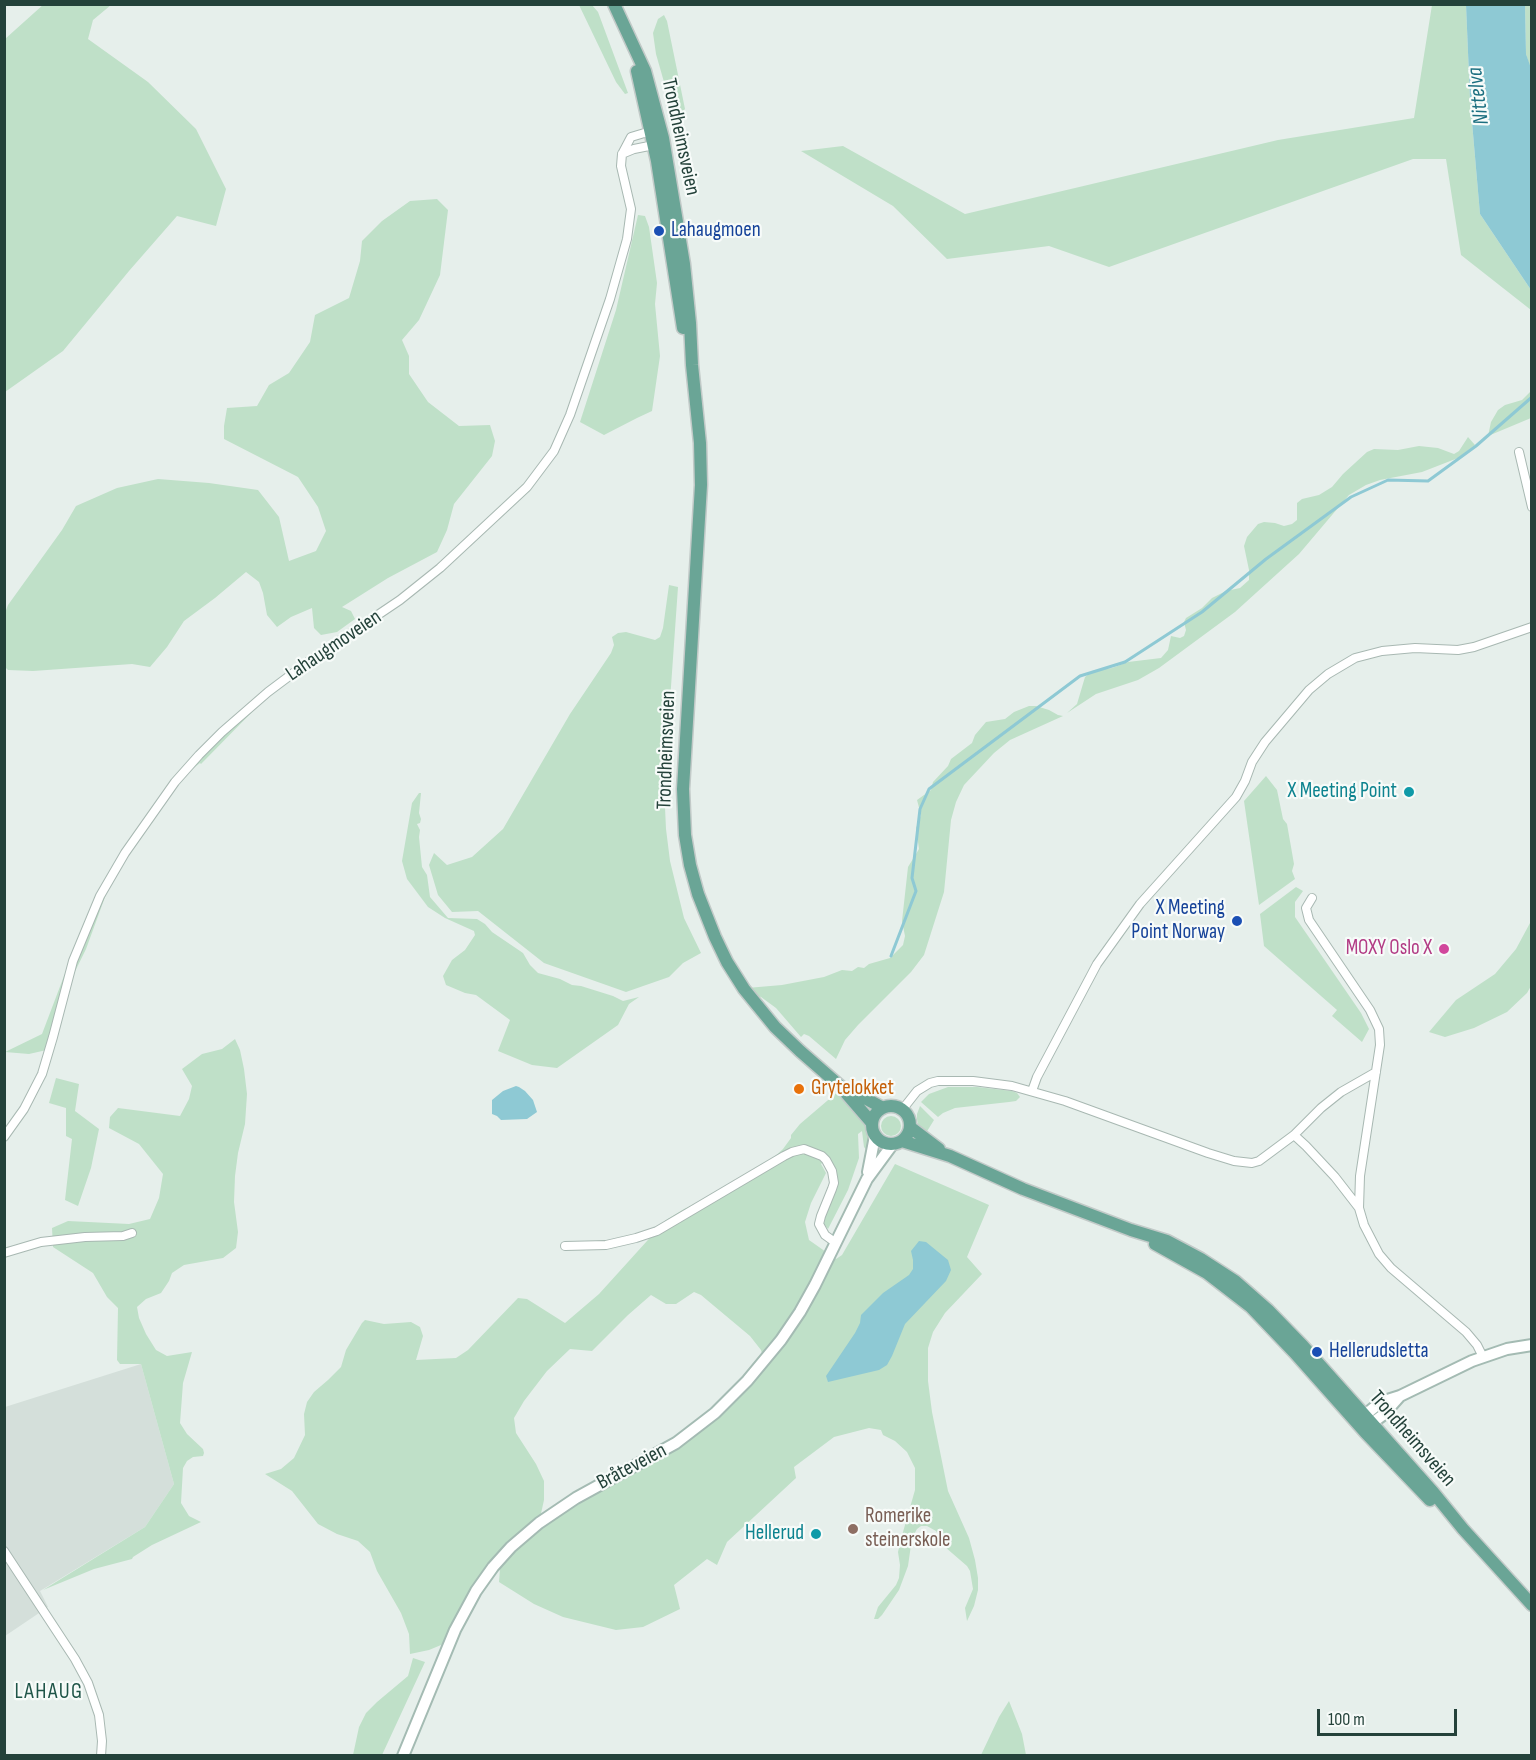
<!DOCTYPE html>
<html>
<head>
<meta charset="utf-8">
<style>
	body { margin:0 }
	#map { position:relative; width:1536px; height:1760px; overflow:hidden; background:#e6efeb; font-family:"Sofia Sans Condensed",sans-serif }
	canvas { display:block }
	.frame { position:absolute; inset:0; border:6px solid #24423a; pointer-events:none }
	.scale { position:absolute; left:1317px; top:1709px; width:140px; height:27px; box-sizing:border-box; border:3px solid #24423a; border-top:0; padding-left:8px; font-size:18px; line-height:21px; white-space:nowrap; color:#24423a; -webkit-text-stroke:4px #f7fbf9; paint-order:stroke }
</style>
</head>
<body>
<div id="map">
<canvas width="1536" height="1760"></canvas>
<div class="frame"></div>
<div class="scale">100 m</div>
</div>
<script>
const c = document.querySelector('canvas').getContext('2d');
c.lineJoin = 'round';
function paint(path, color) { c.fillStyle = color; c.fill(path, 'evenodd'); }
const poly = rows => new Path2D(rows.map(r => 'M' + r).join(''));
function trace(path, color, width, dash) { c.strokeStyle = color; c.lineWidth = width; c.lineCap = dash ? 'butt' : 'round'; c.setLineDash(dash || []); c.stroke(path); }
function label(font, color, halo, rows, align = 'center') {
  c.font = font + ' "Sofia Sans Condensed",sans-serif'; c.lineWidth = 4.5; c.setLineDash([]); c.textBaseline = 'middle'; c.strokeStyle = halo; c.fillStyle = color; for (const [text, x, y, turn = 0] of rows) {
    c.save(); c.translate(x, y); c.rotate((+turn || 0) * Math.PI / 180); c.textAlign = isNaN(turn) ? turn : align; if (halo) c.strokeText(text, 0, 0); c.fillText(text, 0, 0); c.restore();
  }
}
paint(poly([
	[141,1364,174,1484,145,1527,40,1591,48,1607,5,1636,5,1407]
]), '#d4dfda');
paint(poly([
	[44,4,111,5,93,20,88,39,148,82,196,129,226,189,216,226,177,216,129,271,63,351,5,392,5,39],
	[579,5,592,5,598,12,628,93,625,94,616,82],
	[1432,5,1466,5,1470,99,1480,214,1531,290,1531,310,1461,255,1446,159,1413,159,1109,267,1049,246,947,259,893,206,801,151,843,146,965,214,1278,140,1414,118],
	[1525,5,1531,5,1531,71,1526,54],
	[664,15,667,21,685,109,679,115,672,114,667,108,664,82,656,54,653,33,658,19],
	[437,199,448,210,440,275,419,320,402,340,409,356,409,374,428,402,459,426,490,425,495,441,492,456,454,504,447,530,437,552,388,578,342,607,351,611,355,619,337,632,321,635,314,628,312,608,291,617,277,627,267,615,263,593,259,582,246,572,215,598,184,621,167,647,150,667,132,664,33,671,8,670,5,667,5,613,8,605,62,530,76,506,117,488,158,479,209,483,258,490,279,517,289,561,316,551,326,531,318,507,298,477,224,439,224,426,227,408,257,406,269,385,289,373,310,342,315,315,349,298,360,261,362,241,382,221,410,201],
	[638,215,645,216,649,227,657,283,655,304,660,356,652,411,637,418,604,435,580,422,616,310],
	[1531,391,1531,418,1488,436,1491,422,1498,410,1505,405,1522,400],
	[1468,437,1475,445,1458,458,1422,472,1380,480,1366,485,1349,495,1299,554,1235,612,1159,668,1138,680,1096,694,1067,713,1077,704,1085,677,1092,671,1112,668,1128,662,1161,658,1168,650,1171,636,1180,638,1184,636,1186,630,1184,622,1186,618,1202,608,1212,598,1226,591,1240,588,1249,580,1249,570,1244,546,1247,537,1258,524,1264,522,1275,523,1284,526,1292,524,1297,520,1297,503,1302,499,1319,495,1332,487,1343,474,1367,452,1374,449,1398,450,1419,446,1438,448,1454,454,1459,451],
	[669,585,678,587,664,786,666,829,670,861,684,918,701,953,683,963,669,977,626,992,544,963,478,911,452,912,438,895,429,865,434,853,447,865,472,857,503,829,570,714,611,653,614,645,612,637,618,633,626,632,655,640,660,637,663,628],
	[1029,706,1036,706,1049,710,1058,715,1063,716,1010,740,994,753,964,785,956,802,951,820,944,892,924,955,911,972,858,1025,845,1040,836,1059,809,1036,804,1034,801,1037,776,1008,761,997,743,993,747,988,782,985,824,977,842,970,852,971,858,967,864,968,869,964,890,958,903,945,905,936,902,921,908,867,919,849,916,828,921,815,917,800,931,790,933,782,948,766,951,759,972,743,975,735,986,722,1005,719,1014,712],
	[248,707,253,711,201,764,200,763,186,774,163,800,112,878,86,949,63,996,51,1049,29,1054,5,1052,42,1034,64,976,100,893,163,796],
	[1266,776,1277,790,1283,819,1287,824,1294,864,1292,871,1295,879,1259,905,1244,801],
	[419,793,421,793,419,813,421,819,420,823,417,824,420,830,419,837,422,867,427,875,430,897,448,918,477,919,485,924,492,932,523,953,530,965,538,973,560,979,572,985,581,986,613,996,623,1001,639,997,629,1004,618,1025,557,1068,532,1065,498,1051,510,1020,476,995,465,993,446,985,443,976,452,960,465,950,475,935,474,931,445,918,428,907,407,879,402,861,412,803],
	[1296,887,1303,891,1295,902,1295,917,1361,1013,1369,1029,1362,1042,1332,1016,1337,1010,1264,946,1260,914],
	[1531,914,1531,986,1527,993,1507,1012,1474,1028,1445,1037,1429,1032,1456,1000,1495,974,1516,949,1530,923],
	[235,1039,240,1050,244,1069,247,1094,245,1124,238,1153,235,1176,234,1202,238,1232,236,1248,223,1258,184,1265,172,1273,169,1281,161,1293,146,1299,137,1307,139,1318,146,1334,156,1350,167,1356,192,1352,183,1383,180,1423,187,1434,203,1449,204,1453,203,1456,193,1457,187,1461,183,1468,181,1503,189,1516,201,1522,152,1545,133,1557,132,1559,94,1569,43,1590,145,1527,174,1484,141,1364,120,1364,117,1360,118,1308,107,1297,93,1273,53,1247,52,1228,68,1221,129,1224,150,1219,159,1198,163,1174,139,1144,109,1128,110,1117,118,1108,180,1116,189,1099,192,1086,182,1069,202,1054,222,1049],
	[56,1078,79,1084,75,1111,99,1129,91,1168,78,1206,65,1200,72,1139,66,1136,66,1108,49,1103],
	[948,1087,977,1087,1012,1091,1017,1093,1020,1097,1016,1101,1009,1102,955,1108,943,1113,938,1117,921,1102,929,1094],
	[841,1089,875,1120,865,1128,868,1137,868,1152,864,1147,862,1131,858,1134,859,1158,848,1190,828,1229,824,1224,825,1215,836,1188,837,1177,835,1168,828,1158,821,1164,826,1173,811,1203,805,1222,809,1240,836,1259,842,1255,895,1164,989,1205,967,1257,982,1274,945,1313,933,1332,928,1348,928,1381,932,1412,948,1491,969,1538,975,1560,978,1578,978,1590,974,1606,967,1621,965,1608,973,1589,970,1571,967,1566,945,1547,936,1531,927,1526,921,1526,917,1529,912,1538,908,1566,899,1590,882,1615,878,1619,874,1619,878,1607,896,1585,899,1578,900,1565,898,1552,901,1539,915,1490,915,1468,907,1452,895,1441,883,1435,881,1430,869,1428,834,1437,794,1467,796,1478,727,1542,717,1565,707,1559,674,1585,680,1609,643,1627,616,1630,563,1617,534,1604,499,1582,500,1569,507,1561,500,1566,489,1580,458,1638,429,1650,410,1654,409,1634,401,1613,377,1571,370,1552,358,1541,337,1534,318,1524,292,1491,265,1474,281,1469,294,1458,305,1435,304,1414,307,1402,314,1392,328,1380,341,1367,346,1350,362,1323,365,1320,384,1324,411,1322,420,1327,423,1336,416,1360,456,1358,468,1350,518,1298,527,1299,565,1323,599,1294,666,1220,684,1209,713,1196,772,1159,783,1149,791,1138,791,1135,800,1124],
	[694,1292,701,1295,750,1336,761,1350,763,1357,710,1418,581,1500,579,1504,535,1532,540,1518,544,1500,544,1481,536,1464,516,1433,514,1418,524,1401,547,1371,570,1349,592,1351,628,1315,651,1295,666,1304,676,1304],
	[920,1106,934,1120,926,1133,918,1124,917,1119,917,1114],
	'881 1126a10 10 0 1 1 20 0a10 10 0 1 1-20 0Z',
	[413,1658,425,1662,382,1755,353,1755,359,1727,366,1713,377,1702,408,1676],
	[1009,1701,1022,1734,1026,1755,981,1755,999,1717]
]), '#bfe0c8');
paint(poly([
	[1466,5,1525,5,1526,54,1532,71,1531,290,1480,214,1470,99],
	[516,1086,519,1087,525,1091,533,1100,537,1112,527,1119,501,1120,497,1116,492,1114,492,1100,503,1091],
	[919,1241,926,1242,948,1260,951,1270,946,1281,905,1324,892,1356,887,1365,879,1370,828,1382,826,1376,855,1333,860,1323,861,1315,883,1293,909,1275,913,1269,913,1260,911,1251]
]), '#8ec9d4');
trace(poly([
	[891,956,916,891,912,878,920,809,929,789,1080,676,1125,662,1202,612,1266,559,1351,497,1388,480,1428,481,1476,446,1532,397]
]), '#8ec9d4', 3);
const minor = poly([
	[622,154,634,149,654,145,657,143],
	[1519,452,1532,507],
	[1312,898,1306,908,1309,920,1370,1010,1379,1029,1380,1045,1360,1176,1359,1208,1364,1225,1379,1254,1391,1268,1466,1332,1477,1345,1483,1357],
	[1032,1091,1037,1077,1097,964,1140,904,1236,797,1245,781,1252,762,1265,742,1309,690,1328,674,1355,658,1382,651,1415,648,1458,650,1474,647,1532,627],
	[902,1110,917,1091,930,1083,938,1081,973,1081,1012,1086,1065,1101,1208,1153,1234,1161,1252,1163,1259,1161,1294,1135,1321,1108,1341,1092,1376,1072],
	[1294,1135,1306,1146,1335,1177,1359,1208],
	[4,1137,24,1109,42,1074,53,1037,73,961,100,896,125,853,175,782,199,755,222,732,268,692,308,662,400,600,440,568,527,487,554,451,570,415,610,299,627,239,631,209,621,166,622,154,631,137,651,131,654,132],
	[565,1246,606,1245,636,1238,657,1231,784,1156,792,1152,804,1149,822,1156,826,1160,832,1171,834,1183,832,1189,821,1216,819,1224,825,1235,836,1243],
	[4,1253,41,1242,85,1237,123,1236,132,1233],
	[4,1551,75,1659,88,1683,99,1715,102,1741,101,1756]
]);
const secondary = poly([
	[868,1172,875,1136],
	[1363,1421,1365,1415,1381,1402,1400,1396,1472,1361,1507,1349,1532,1345],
	[1364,1426,1372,1423,1383,1415,1400,1396],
	[403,1756,455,1630,476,1591,493,1567,511,1547,539,1523,576,1498,676,1443,715,1413,747,1381,781,1340,800,1312,815,1285,867,1179,892,1145]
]);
const primary = poly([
	[614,4,645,71,663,138,684,264,690,323,692,365,700,443,701,485,683,789,685,835,690,865,698,894,715,937,727,962,744,989,775,1027,800,1051,840,1086,872,1123],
	[637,71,657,161,683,328],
	[850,1090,883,1108],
	'872 1125a19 19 0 1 1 38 0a19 19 0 1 1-38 0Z',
	[910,1127,939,1149],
	[902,1141,950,1156,1023,1189,1131,1230,1167,1241,1201,1259,1235,1281,1268,1310,1303,1346,1433,1492,1463,1529,1532,1605],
	[1155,1244,1207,1273,1251,1307,1294,1352,1365,1432,1430,1500]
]);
trace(minor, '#a8b8b2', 10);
trace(secondary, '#a4bbb3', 14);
trace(primary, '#c2cac8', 15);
trace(minor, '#fff', 8);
trace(secondary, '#fff', 10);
trace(primary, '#6aa596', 12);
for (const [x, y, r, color] of [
	[659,231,6,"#1a4fb4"],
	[1409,792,6,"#0f9aa8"],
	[1237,921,6,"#1a4fb4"],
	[1444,949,6,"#d1479c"],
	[799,1089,6,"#e8710a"],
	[1317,1352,6,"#1a4fb4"],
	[853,1529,6,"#8d6e63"],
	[816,1534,6,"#0f9aa8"]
]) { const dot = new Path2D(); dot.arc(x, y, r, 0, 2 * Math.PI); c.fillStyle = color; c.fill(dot); trace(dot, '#f7fbf9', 2); }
label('21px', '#24423a', '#f7fbf9', [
	["Trondheimsveien",680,137,78],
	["Lahaugmoveien",334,646,-34],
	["Trondheimsveien",667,750,-88],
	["Trondheimsveien",1412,1439,49],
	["Bråteveien",632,1467,-28]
]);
label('21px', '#164399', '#f7fbf9', [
	["Lahaugmoen",671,231],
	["X Meeting",1225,909,"right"],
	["Point Norway",1225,933,"right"],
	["Hellerudsletta",1329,1352]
], 'left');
label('21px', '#0d838f', '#f7fbf9', [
	["X Meeting Point",1397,792],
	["Hellerud",804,1534]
], 'right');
label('21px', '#b23c85', '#f7fbf9', [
	["MOXY Oslo X",1432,949]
], 'right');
label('21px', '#c56008', '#f7fbf9', [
	["Grytelokket",811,1089]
], 'left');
label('21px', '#785e54', '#f7fbf9', [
	["Romerike",865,1517],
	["steinerskole",865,1541]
], 'left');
label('italic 22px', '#1c6f80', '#f7fbf9', [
	["Nittelva",1479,96,-97]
]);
c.letterSpacing = '1.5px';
label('22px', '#1f5548', '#f7fbf9', [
	["LAHAUG",49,1692]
]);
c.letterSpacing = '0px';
</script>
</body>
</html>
